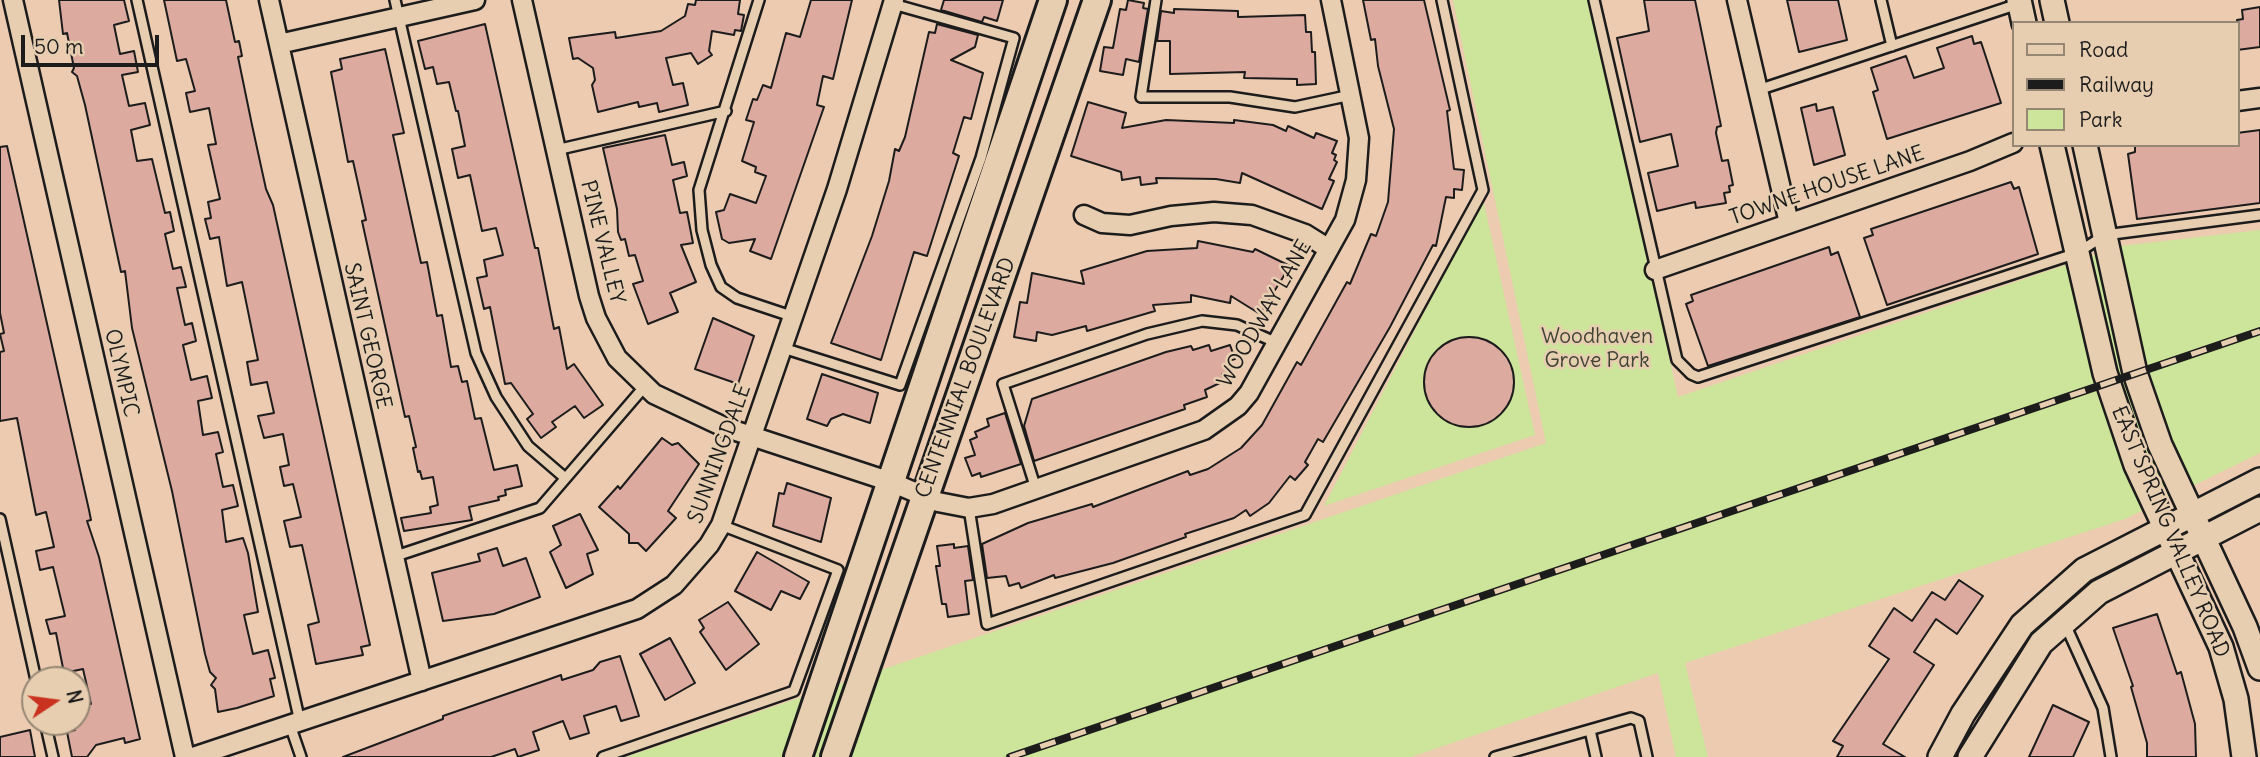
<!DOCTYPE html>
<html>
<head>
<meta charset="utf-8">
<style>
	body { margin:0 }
	#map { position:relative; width:2260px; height:757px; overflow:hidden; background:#eccbb1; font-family:Delius,sans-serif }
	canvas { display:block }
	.legend { position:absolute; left:2012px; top:21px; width:228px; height:126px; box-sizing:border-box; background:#e8ceb0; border:2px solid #968775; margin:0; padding:9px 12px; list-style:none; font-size:21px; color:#1c1c1c }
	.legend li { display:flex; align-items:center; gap:14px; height:35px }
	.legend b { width:35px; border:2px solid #968775 }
	.north { position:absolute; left:21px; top:666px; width:70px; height:70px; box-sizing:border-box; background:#e8ceb0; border:2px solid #968775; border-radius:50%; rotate:77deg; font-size:19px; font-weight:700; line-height:28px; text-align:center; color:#1c1c1c }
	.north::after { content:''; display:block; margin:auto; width:24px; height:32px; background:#c8321e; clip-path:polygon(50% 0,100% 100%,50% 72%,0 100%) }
	.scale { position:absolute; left:21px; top:35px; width:138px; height:32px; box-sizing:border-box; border:4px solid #1c1c1c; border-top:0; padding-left:9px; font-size:21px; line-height:24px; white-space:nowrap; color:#1c1c1c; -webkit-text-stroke:5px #e8ceb0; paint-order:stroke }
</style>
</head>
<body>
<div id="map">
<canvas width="2260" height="757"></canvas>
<ul class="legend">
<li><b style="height:9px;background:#e8ceb0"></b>Road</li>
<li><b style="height:9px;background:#1c1c1c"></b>Railway</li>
<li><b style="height:19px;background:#cde59a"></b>Park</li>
</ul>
<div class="north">N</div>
<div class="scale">50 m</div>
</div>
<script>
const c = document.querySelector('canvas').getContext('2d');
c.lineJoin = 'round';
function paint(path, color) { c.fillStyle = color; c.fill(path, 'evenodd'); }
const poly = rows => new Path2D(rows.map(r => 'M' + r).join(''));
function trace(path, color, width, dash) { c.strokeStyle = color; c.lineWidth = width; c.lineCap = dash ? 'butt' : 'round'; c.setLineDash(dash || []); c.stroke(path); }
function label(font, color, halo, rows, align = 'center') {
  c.font = font + ' Delius,sans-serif'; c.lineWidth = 5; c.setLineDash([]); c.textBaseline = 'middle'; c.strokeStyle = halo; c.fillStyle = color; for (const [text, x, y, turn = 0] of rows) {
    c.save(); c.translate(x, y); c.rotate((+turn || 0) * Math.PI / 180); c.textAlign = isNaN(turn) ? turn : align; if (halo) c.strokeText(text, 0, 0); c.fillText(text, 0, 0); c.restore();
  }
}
paint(poly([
	[1453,0,1590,0,1678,397,2121,246,2260,230,2260,453,2125,519,1685,663,1708,757,1676,757,1658,673,1411,757,626,757,1546,443],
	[1483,199,1535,435,1324,506]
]), '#cde59a');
const building = poly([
	[59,0,124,0,129,21,114,25,120,54,134,51,138,72,122,75,129,106,145,103,150,125,131,130,137,161,152,159,165,213,170,212,174,231,165,234,173,269,181,267,186,287,177,288,185,325,192,323,196,341,183,345,191,380,207,376,212,398,198,401,203,435,218,432,223,452,216,454,223,487,233,485,238,506,222,510,226,542,243,538,248,553,258,612,244,615,253,654,268,650,275,678,270,679,274,696,237,708,218,712,215,689,211,685,216,678,210,672,205,654,172,491,132,328,125,271,121,272,85,105,77,76,72,72,74,68,67,33,63,34,59,0],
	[164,0,226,0,235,42,239,41,242,56,238,57,252,125,266,189,273,205,370,645,361,647,363,655,316,664,308,625,319,622,302,545,290,547,284,521,301,517,293,484,284,486,280,467,289,465,283,434,264,438,258,416,274,413,267,382,251,385,247,362,258,360,242,282,227,286,219,237,210,239,205,219,211,218,208,202,220,199,208,145,216,144,209,108,190,112,186,93,195,91,186,59,177,61,164,0],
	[696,0,740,0,738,14,744,15,741,31,735,30,734,35,712,31,709,51,712,55,698,64,691,53,666,58,673,85,683,83,688,105,659,112,657,103,639,107,638,102,598,112,592,85,595,80,593,68,578,58,573,59,569,38,615,32,616,38,661,31,685,16,688,4,695,5,696,0],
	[811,0,852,0,833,79,823,76,817,105,824,107,771,259,750,251,755,239,729,243,722,239,716,212,724,210,730,194,756,203,766,176,755,172,756,167,742,161,754,122,746,120,753,99,757,100,763,85,771,88,786,33,800,37,811,0],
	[944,0,1003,0,997,21,984,17,982,22,941,10,944,0],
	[1128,0,1144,3,1143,8,1148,9,1139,62,1126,59,1123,75,1100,71,1104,47,1113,48,1120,9,1126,10,1128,0],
	[1363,0,1424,0,1450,110,1447,111,1454,169,1464,170,1462,190,1454,189,1454,198,1446,197,1436,246,1433,245,1390,327,1323,442,1318,439,1305,462,1308,465,1295,480,1290,476,1269,503,1250,516,1246,510,1234,518,1185,534,1186,537,1113,563,1055,578,1054,575,1021,588,1019,583,1009,586,1006,576,987,578,982,544,1028,523,1092,504,1093,507,1188,471,1190,475,1208,469,1241,448,1262,425,1297,362,1301,365,1347,282,1350,284,1371,234,1376,236,1388,202,1394,129,1378,66,1375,39,1371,40,1363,0],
	[1644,0,1695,0,1721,126,1717,127,1716,133,1722,161,1728,160,1733,185,1729,186,1730,192,1724,193,1726,203,1696,208,1695,202,1657,211,1648,173,1678,166,1671,134,1640,142,1617,38,1649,31,1644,0],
	[1787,0,1838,0,1847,40,1799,52,1787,0],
	[2260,7,2260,47,2237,50,2237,20,2243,19,2242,10,2260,7],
	[1174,9,1238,11,1238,17,1305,15,1306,32,1311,32,1312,52,1315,52,1316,84,1297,85,1297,79,1244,78,1245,72,1170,74,1170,41,1157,41,1161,11,1174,13,1174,9],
	[485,24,535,248,538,248,554,329,559,327,567,369,574,364,603,405,584,418,575,406,552,422,556,427,541,438,527,419,533,414,511,383,505,384,490,307,484,309,477,278,487,276,484,260,503,255,496,228,482,231,470,175,458,178,452,149,465,146,458,111,456,111,449,82,437,84,433,67,425,69,418,41,485,24],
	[937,24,978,35,975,47,951,60,983,73,971,119,964,117,953,153,959,156,927,256,914,252,881,360,831,343,872,236,889,181,895,149,899,151,905,137,929,32,935,33,937,24],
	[1972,36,1974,44,1981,42,2001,103,1887,139,1873,92,1878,90,1871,68,1906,56,1914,78,1944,68,1937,48,1972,36],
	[385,49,404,133,393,135,421,263,427,262,437,316,442,315,451,367,458,366,462,382,467,381,475,419,481,418,494,470,517,465,522,486,505,490,506,495,498,497,499,500,469,507,472,520,404,531,401,518,431,513,430,507,438,505,433,477,422,479,420,471,418,472,413,448,416,447,409,416,405,417,362,221,366,220,353,161,348,162,331,72,342,69,340,59,385,49],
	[1088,102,1126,113,1122,128,1166,120,1234,123,1234,120,1273,125,1286,131,1288,126,1314,138,1316,133,1337,141,1332,153,1336,155,1334,160,1337,162,1329,179,1334,181,1322,209,1242,173,1240,183,1216,179,1156,178,1157,183,1141,185,1140,177,1122,180,1121,172,1071,156,1088,102],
	[1816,104,1817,111,1833,107,1845,155,1814,165,1801,108,1816,104],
	[2260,130,2260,203,2137,219,2128,154,2135,152,2135,145,2237,145,2237,133,2260,130],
	[665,135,672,165,684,162,687,176,673,180,680,213,687,212,693,243,681,245,696,282,670,293,678,312,648,324,633,284,643,281,635,255,629,256,625,239,621,240,618,232,617,209,603,148,665,135],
	[7,146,89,510,91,520,87,521,99,557,140,739,125,743,124,738,96,745,87,757,72,757,67,732,75,730,73,722,77,722,77,707,91,704,83,669,64,673,56,633,50,634,46,620,65,616,53,567,40,570,36,551,54,547,46,512,36,515,17,418,0,421,0,352,4,351,0,334,4,333,0,313,0,147,7,146],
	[2011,182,2014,189,2019,187,2038,254,1887,305,1864,238,1873,235,1871,229,2011,182],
	[1198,241,1253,252,1255,249,1290,266,1260,314,1231,296,1230,303,1191,295,1191,302,1153,305,1155,311,1087,331,1086,326,1052,335,1037,332,1036,341,1014,337,1020,302,1027,303,1032,273,1084,284,1081,271,1147,251,1197,248,1198,241],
	[1829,247,1831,255,1838,252,1860,317,1708,366,1686,304,1693,301,1691,295,1829,247],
	[713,318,754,336,738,384,695,369,713,318],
	'1424 382a45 45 0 1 1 90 0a45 45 0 1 1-90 0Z',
	[1209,345,1211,351,1230,345,1235,359,1228,361,1231,371,1222,374,1224,381,1205,390,1207,397,1184,405,1185,409,1034,461,1024,426,1032,399,1166,352,1191,346,1193,350,1209,345],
	[822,374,878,393,870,423,843,414,831,419,827,426,807,419,822,374],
	[1005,413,1021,464,981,477,980,473,972,476,965,458,975,455,970,440,977,437,975,432,989,426,987,419,1005,413],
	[662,438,672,445,678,443,699,464,668,511,676,518,646,551,638,543,629,543,629,534,599,507,618,486,620,489,662,438],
	[787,483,831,498,821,542,773,526,779,493,784,494,787,483],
	[580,514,598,550,587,554,593,574,566,588,550,552,561,545,553,526,580,514],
	[954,544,954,548,968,546,973,580,965,581,969,614,948,617,946,604,942,604,936,566,940,566,937,546,954,544],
	[497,548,503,566,526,558,540,597,494,614,443,621,432,573,480,561,478,554,497,548],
	[757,552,809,582,800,599,781,591,771,610,735,591,757,552],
	[1959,580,1983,596,1957,634,1936,619,1914,652,1934,665,1883,744,1905,757,1837,757,1843,746,1833,741,1889,659,1869,646,1894,608,1912,621,1932,592,1945,600,1959,580],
	[728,602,759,644,726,670,700,632,704,628,699,620,728,602],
	[2157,614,2177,674,2181,672,2195,724,2196,757,2147,757,2147,743,2131,687,2133,686,2113,628,2157,614],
	[670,638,695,683,665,700,640,654,670,638],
	[620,656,639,716,621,721,616,706,584,716,589,733,570,739,563,721,533,732,539,750,518,757,515,749,491,757,343,757,443,719,443,716,547,680,561,675,562,680,593,670,600,662,620,656],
	[2053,705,2089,722,2073,757,2029,757,2053,705],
	[30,730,35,757,0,757,0,737,30,730]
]);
paint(building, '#dcaa9f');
trace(building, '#1c1c1c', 2);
const service = poly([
	[137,0,300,722],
	[395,0,476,353,496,397,528,446,564,477],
	[759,0,699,190,702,230,711,265,721,287,737,298,794,317],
	[1156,0,1141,97,1230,97,1295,107,1351,95],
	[1594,0,1677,360,1691,374,1698,377,2077,253,2105,235,2260,215],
	[1881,0,1892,46],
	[1758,90,2018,4],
	[556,150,726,111],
	[783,348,900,385,981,158,1014,38,893,4],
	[1036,489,1003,384,1147,334,1202,321,1237,325,1277,343],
	[969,508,987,624,1305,515,1483,190,1442,0],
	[0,519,36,680],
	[393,557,540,508,645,386],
	[2065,624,2103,708,2111,757],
	[45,722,53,757],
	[290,725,301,757],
	[1590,730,1596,757],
	[603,757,794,691,838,570,721,525],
	[1495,757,1631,718,1639,721,1647,757]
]);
const minor = poly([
	[13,0,185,757],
	[269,0,422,681],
	[522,0,589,296,596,318,617,358,654,394,724,427,891,482,938,502,969,508,993,504,1204,430,1238,406,1249,393,1345,220,1356,180,1359,138,1331,0],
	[1737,0,1789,223],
	[279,44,475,0],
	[2237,101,2260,98],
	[1084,215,1102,223,1130,225,1171,216,1214,212,1252,215,1305,234,1329,249],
	[1655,270,1970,161,2013,143],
	[193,757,637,609,674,585,709,545,721,525,837,189,894,0]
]);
const tertiary = poly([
	[2019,0,2024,23],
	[2052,0,2057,23],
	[2052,145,2105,373,2136,465,2221,647,2236,699,2244,757],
	[2085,145,2135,373,2160,445,2245,627,2260,668],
	[1940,757,1963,714,2022,625,2084,570,2260,480],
	[1970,757,2041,643,2099,592,2260,509]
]);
const secondary = poly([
	[798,757,1053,0],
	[835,757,1097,0]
]);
trace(service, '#1c1c1c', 14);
trace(minor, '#1c1c1c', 23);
trace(tertiary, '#1c1c1c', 28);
trace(secondary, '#1c1c1c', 32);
trace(service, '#e8ceb0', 9);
trace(minor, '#e8ceb0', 18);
trace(tertiary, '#e8ceb0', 23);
trace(secondary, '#e8ceb0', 26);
const rail = poly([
	[1010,757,2260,331]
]);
trace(rail, '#1c1c1c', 8);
trace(rail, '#e8ceb0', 5, [16]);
label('21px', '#1c1c1c', '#e8ceb0', [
	["TOWNE HOUSE LANE",1827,186,-19],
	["PINE VALLEY",602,242,76],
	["WOODWAY LANE",1265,314,-60],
	["SAINT GEORGE",367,336,77],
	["OLYMPIC",121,373,77],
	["CENTENNIAL BOULEVARD",966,378,-70],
	["SUNNINGDALE",720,454,-70],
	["EAST SPRING VALLEY ROAD",2170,532,67]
]);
label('21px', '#3f4435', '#e8ceb0', [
	["Woodhaven",1597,337],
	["Grove Park",1597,361]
]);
</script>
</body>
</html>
